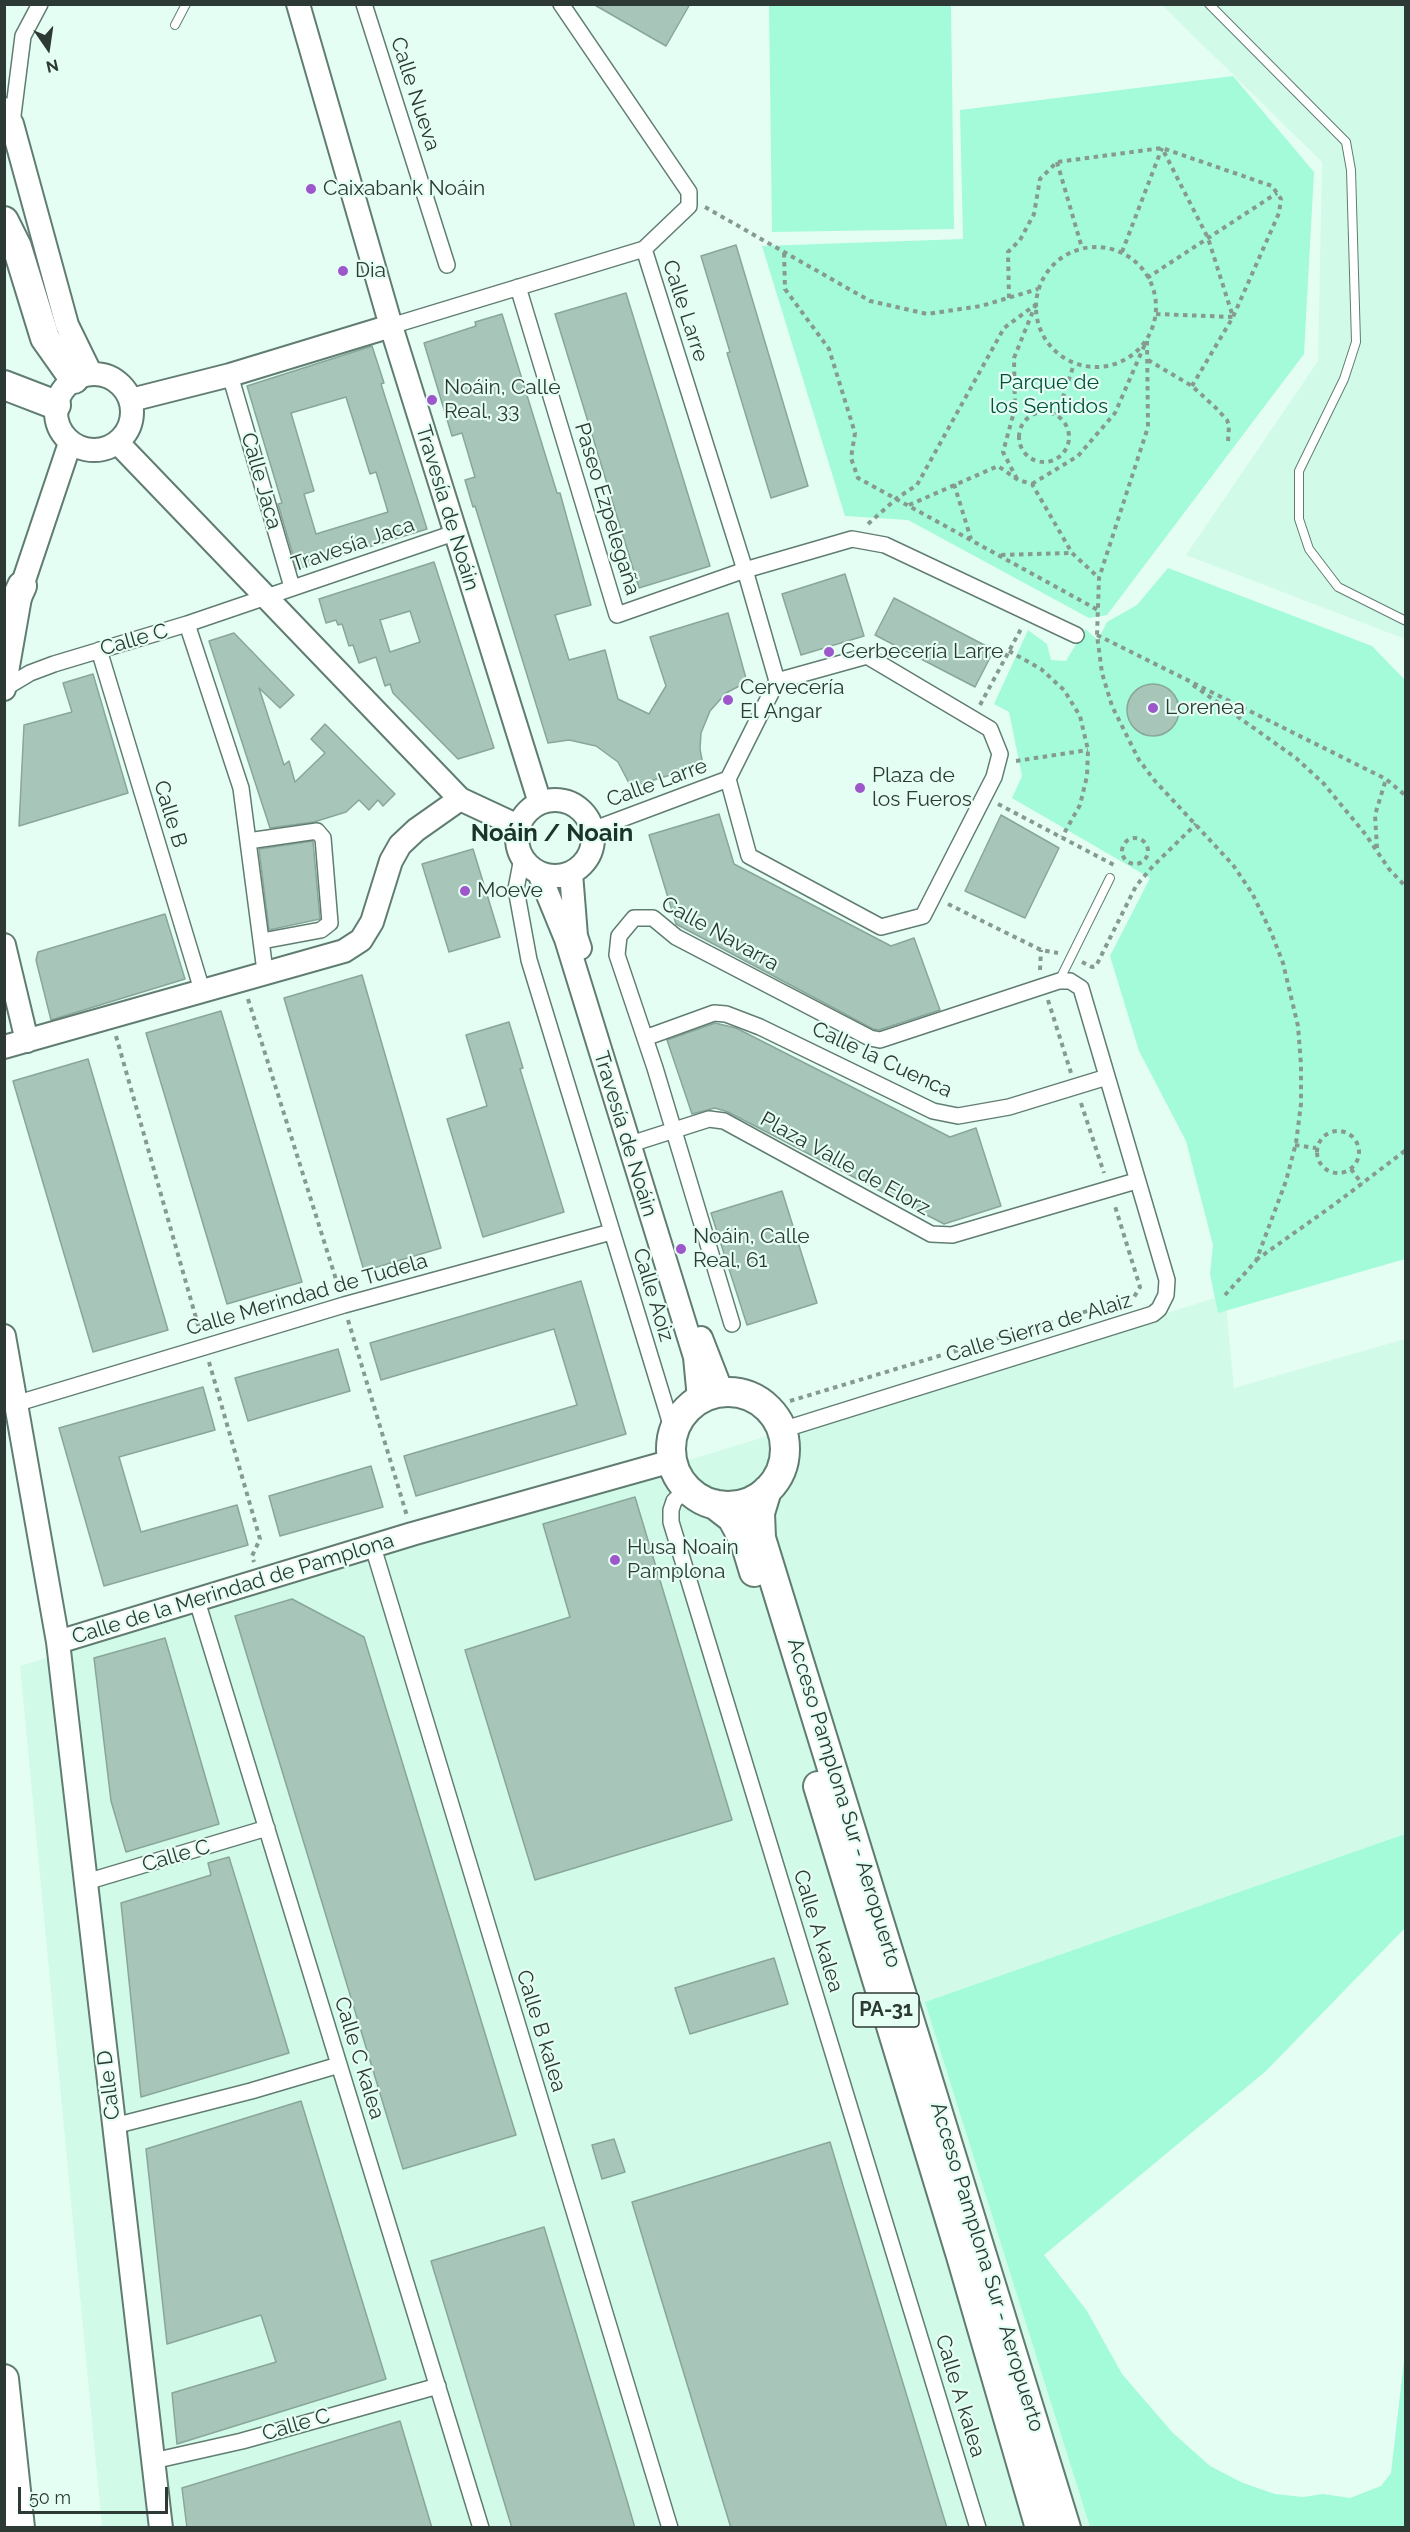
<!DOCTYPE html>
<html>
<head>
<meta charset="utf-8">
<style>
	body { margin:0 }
	#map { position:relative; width:1410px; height:2532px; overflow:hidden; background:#e5fef3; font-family:Raleway,sans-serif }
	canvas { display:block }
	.frame { position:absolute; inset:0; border:6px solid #2d3934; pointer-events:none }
	.north { position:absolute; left:18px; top:18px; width:60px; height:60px; -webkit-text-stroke:4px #e5fef3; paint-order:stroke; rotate:167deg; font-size:16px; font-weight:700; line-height:24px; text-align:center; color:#2d3934 }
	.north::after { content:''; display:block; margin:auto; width:21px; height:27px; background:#2d3934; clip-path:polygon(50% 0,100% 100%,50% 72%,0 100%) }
	.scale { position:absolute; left:18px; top:2487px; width:150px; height:27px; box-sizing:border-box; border:3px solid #2d3934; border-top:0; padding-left:8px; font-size:18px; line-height:21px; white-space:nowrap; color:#2d3934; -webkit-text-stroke:4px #e5fef3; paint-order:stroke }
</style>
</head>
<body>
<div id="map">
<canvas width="1410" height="2532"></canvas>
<div class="frame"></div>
<div class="north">N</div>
<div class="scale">50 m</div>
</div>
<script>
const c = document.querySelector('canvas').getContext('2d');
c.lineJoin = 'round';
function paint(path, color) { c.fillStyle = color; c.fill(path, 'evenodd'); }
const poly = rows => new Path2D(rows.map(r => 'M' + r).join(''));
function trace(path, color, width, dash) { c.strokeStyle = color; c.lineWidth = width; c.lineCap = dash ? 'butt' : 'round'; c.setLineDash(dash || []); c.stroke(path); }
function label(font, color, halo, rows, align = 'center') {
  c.font = font + ' Raleway,sans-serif'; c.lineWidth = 4.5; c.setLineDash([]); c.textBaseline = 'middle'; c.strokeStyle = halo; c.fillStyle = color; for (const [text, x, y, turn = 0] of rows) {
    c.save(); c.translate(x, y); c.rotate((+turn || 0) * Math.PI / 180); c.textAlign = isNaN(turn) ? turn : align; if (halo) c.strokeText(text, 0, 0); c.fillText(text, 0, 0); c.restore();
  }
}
paint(poly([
	[1162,5,1405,5,1405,639,1186,555,1318,361,1322,162],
	[1225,1295,1234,1388,1405,1339,1405,1834,926,2002,1090,2527,102,2527,20,1666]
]), '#d2fae9');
paint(poly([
	[769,5,951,5,954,229,772,232],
	[1233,76,1314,172,1304,354,1107,615,1089,618,908,520,845,516,762,246,963,239,960,110],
	[1168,568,1372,646,1405,680,1405,1259,1218,1313,1210,1274,1213,1245,1186,1141,1139,1051,1110,956,1150,878,1012,798,1022,776,1009,712,994,704,1028,630,1047,644,1051,660,1066,661,1085,629,1098,640,1107,622,1137,605],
	[1405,1834,1405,1928,1266,2071,1044,2255,1087,2311,1122,2374,1172,2432,1210,2466,1243,2483,1275,2494,1303,2497,1323,2494,1350,2498,1381,2486,1391,2473,1405,2352,1405,2527,1090,2527,925,2002]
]), '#a3fbda');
const building = poly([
	[593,4,690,4,666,46,593,4],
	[736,245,808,486,771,498,727,353,730,352,701,256,736,245],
	[626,293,710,566,639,588,555,314,626,293],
	[502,314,557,493,560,493,591,605,555,615,569,660,605,650,618,699,649,714,666,686,650,637,728,613,747,682,726,693,710,711,701,733,700,749,703,765,631,787,618,762,596,746,569,740,548,743,475,506,473,507,465,480,475,477,462,433,452,436,424,343,476,326,475,322,502,314],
	[372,346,384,383,381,384,427,529,297,569,278,504,282,503,247,386,372,346],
	[346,397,370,474,376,472,388,512,316,534,304,494,314,491,291,413,346,397],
	[434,562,494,748,458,759,393,693,390,684,385,686,376,657,359,663,353,645,349,646,342,624,338,625,336,620,326,623,319,599,434,562],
	[410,611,420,642,390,652,380,620,410,611],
	[845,574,864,636,801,655,782,594,845,574],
	[894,598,994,650,975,687,875,635,894,598],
	[234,633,294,695,280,708,259,688,284,765,289,761,295,782,325,753,311,739,325,724,395,794,383,806,378,800,369,810,359,800,346,812,314,822,270,828,209,641,234,633],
	[93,674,128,793,19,826,24,725,72,712,63,683,93,674],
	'1127 710a26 26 0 1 1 52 0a26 26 0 1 1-52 0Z',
	[719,814,734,864,891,946,914,938,940,1010,879,1030,873,1029,676,924,649,835,719,814],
	[1001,815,1059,848,1025,918,965,891,1001,815],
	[313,841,320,919,269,930,259,849,313,841],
	[473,849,500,937,449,952,422,864,473,849],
	[165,914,185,979,51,1020,36,960,38,952,165,914],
	[362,975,441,1248,364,1271,284,998,362,975],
	[221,1011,302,1282,227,1304,146,1033,221,1011],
	[509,1022,523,1068,520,1069,564,1212,483,1237,447,1119,487,1106,466,1035,509,1022],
	[715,1023,736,1028,950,1137,976,1128,1001,1206,944,1224,728,1112,715,1108,692,1114,667,1040,715,1023],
	[88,1059,168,1330,93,1352,13,1081,88,1059],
	[782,1191,817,1303,747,1325,711,1213,782,1191],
	[581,1281,626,1434,416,1496,404,1456,577,1405,554,1329,381,1380,370,1343,581,1281],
	[338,1349,350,1391,248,1421,235,1378,338,1349],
	[203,1387,215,1430,119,1457,141,1532,237,1505,248,1545,104,1586,59,1428,203,1387],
	[371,1466,383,1507,280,1536,269,1496,371,1466],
	[635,1497,732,1820,535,1880,465,1650,570,1617,543,1524,635,1497],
	[292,1599,364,1637,516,2135,403,2169,235,1616,292,1599],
	[165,1638,219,1824,126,1852,111,1801,94,1658,165,1638],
	[229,1857,289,2053,141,2097,121,1903,211,1875,208,1863,229,1857],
	[774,1958,788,2004,690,2034,675,1988,774,1958],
	[301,2101,386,2379,177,2444,172,2393,276,2362,261,2315,167,2344,146,2149,301,2101],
	[614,2139,625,2172,602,2179,592,2145,614,2139],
	[830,2142,844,2189,947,2528,731,2528,660,2295,632,2202,830,2142],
	[544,2227,628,2504,635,2528,512,2528,445,2307,431,2261,544,2227],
	[400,2421,432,2528,187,2528,182,2488,400,2421]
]);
paint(building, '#a7c5b8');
trace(building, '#89a69a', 1.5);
const lane = poly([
	[1209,4,1346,142,1351,170,1356,342,1344,379,1299,471,1299,519,1309,549,1338,587,1406,621],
	[175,25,186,4],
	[1059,981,1110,878]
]);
const street = poly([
	[364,4,447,265],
	[12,123,23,36,40,4],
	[518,287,617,615,745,570,852,539,885,545,1076,635],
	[391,326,644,249,689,206,689,192,561,4],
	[230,375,292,587],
	[187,624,241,788,265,971],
	[99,650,202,990],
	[5,688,30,673,54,664,187,624,454,533],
	[728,779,749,856,881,927,923,916,994,777,1000,754,990,729,867,656,777,681],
	[592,830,728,779,777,681,745,570,644,249],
	[248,841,317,831,323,838,330,923,321,930,262,941],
	[522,858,516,889,529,960,673,1431],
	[645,1038,714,1013,726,1014,760,1027,933,1111,958,1116,1009,1107,1107,1077],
	[640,1141,709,1119,724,1121,931,1234,952,1235,1136,1181],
	[732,1324,655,1068,617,955,619,936,634,918,653,918,676,937,870,1038,880,1040,1059,981,1070,981,1081,988,1167,1280,1166,1295,1159,1309,1153,1314,782,1430],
	[15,1404,344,1305,611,1232],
	[687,1488,674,1501,671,1510,671,1522,978,2528],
	[373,1547,670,2528],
	[197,1601,481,2528],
	[86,1882,267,1828],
	[114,2126,251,2091,339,2065],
	[153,2461,242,2441,438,2386]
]);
const secondary = poly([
	[298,4,391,326,540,803],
	[4,109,12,124,67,325,91,374],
	'56 412a38 38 0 1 1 76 0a38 38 0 1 1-76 0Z',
	[131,400,230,375,391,326],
	[118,443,460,799,518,826],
	[4,689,22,586,70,443],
	'517 838a38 38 0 1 1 76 0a38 38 0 1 1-76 0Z',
	[539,873,566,939,695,1357,699,1399],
	[571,873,576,936,580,948],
	[4,945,27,1041],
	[4,1047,344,951,361,940,372,922,391,861,400,845,416,830,460,799],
	[4,1336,58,1642,161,2528],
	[701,1338,722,1392],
	[58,1642,412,1534,672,1461]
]);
const highway = poly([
	[4,221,17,247,45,338,74,379],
	[4,385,56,405],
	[4,626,22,586],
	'671 1449a57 57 0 1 1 114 0a57 57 0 1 1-114 0Z',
	[767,1490,760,1513,761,1538,1066,2528],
	[714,1504,732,1518,745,1542,754,1572],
	[818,1786,961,2256,1040,2528],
	[4,2379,20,2528]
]);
trace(lane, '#617d72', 10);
trace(street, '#617d72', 18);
trace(secondary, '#617d72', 26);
trace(highway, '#617d72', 32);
trace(poly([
	[1057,162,1082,248],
	[705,207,870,301,927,314,981,306,1038,289],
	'1036 307a60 60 0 1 1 120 0a60 60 0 1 1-120 0Z',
	[1122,252,1162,148],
	[784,253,785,289,829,349,855,433,851,458,858,478,1098,610],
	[1147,278,1277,193],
	[1009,298,1008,252,1020,240,1034,214,1040,179,1057,162,1162,148,1272,186,1281,199,1279,213,1233,317,1192,386],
	[1156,314,1233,317,1208,238,1162,148],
	[1147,341,1148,427,1099,578,1097,635,1102,673,1112,706,1139,760,1155,781,1233,865,1252,893,1271,932,1283,963,1298,1026,1301,1065,1301,1104,1296,1143,1286,1181,1256,1261,1225,1295],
	[1148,360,1192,386,1216,408,1227,420,1229,426,1228,441],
	'1019 437a25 25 0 1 1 50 0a25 25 0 1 1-50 0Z',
	[1057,415,1074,364],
	[1017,479,1003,452,1015,408,1014,358,1035,306],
	[954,484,971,539],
	[1032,484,1078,456,1115,413,1145,344],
	[909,505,998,466,1018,480,1032,484,1072,553,1099,578],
	[868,524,897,498,917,485,1004,328,1035,305],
	[1001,555,1072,553],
	[1097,635,1386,779,1406,796],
	[1009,651,1041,669,1064,690,1080,716,1088,750,1087,776,1080,805,1062,837],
	[1193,685,1296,758,1324,784,1366,835,1389,869,1406,887],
	[980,705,1022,627],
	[1016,761,1088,750],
	[998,804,1114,865],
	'1122 851a13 13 0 1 1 26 0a13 13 0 1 1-26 0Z',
	[1377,848,1375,815,1386,779],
	[948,904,1041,950,1058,953],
	[1082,962,1092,967,1096,966,1136,886,1153,866,1196,824],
	[1040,970,1041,950],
	[248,999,339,1289],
	[1048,1000,1071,1073],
	[116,1036,200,1332],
	[1081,1103,1104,1173],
	'1317 1152a21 21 0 1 1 42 0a21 21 0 1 1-42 0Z',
	[1295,1145,1316,1148],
	[1351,1169,1362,1184],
	[1256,1260,1335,1204,1406,1150],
	[348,1320,407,1516],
	[209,1362,260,1539,252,1556,254,1562],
	[790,1401,1134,1297,1140,1287,1114,1203]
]), '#879a92', 4, [4.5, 4.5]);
trace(lane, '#fff', 8);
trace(street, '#fff', 15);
trace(secondary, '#fff', 22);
trace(highway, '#fff', 28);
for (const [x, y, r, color] of [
	[311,189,6,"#9d57cb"],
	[343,271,6,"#9d57cb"],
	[432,400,6,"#9d57cb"],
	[829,652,6,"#9d57cb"],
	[728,700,6,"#9d57cb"],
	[1153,708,6,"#9d57cb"],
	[860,788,6,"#9d57cb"],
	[465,891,6,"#9d57cb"],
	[681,1249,6,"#9d57cb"],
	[615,1560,6,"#9d57cb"]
]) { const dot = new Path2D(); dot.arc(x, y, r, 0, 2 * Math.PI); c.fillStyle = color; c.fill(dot); trace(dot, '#e5fef3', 2); }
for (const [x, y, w] of [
	[886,2010,66]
]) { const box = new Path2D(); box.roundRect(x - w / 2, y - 17, w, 34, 4.5); c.fillStyle = '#e5fef3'; c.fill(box); trace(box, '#2d3934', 1.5); }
label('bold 20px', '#2d3934', null, [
	["PA-31",886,2010]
]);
label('21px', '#2d3934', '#e5fef3', [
	["Calle Nueva",415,94,72],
	["Calle Larre",685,311,72],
	["Calle Jaca",261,481,74],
	["Travesía de Noáin",447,508,73],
	["Paseo Ezpelegaña",607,509,73],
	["Travesía Jaca",353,545,-19],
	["Calle C",134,640,-16],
	["Calle Larre",657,783,-20],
	["Calle B",170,814,73],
	["Calle Navarra",720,934,29],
	["Calle la Cuenca",882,1060,25],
	["Travesía de Noáin",625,1134,73],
	["Plaza Valle de Elorz",845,1164,29],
	["Calle Merindad de Tudela",307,1295,-16],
	["Calle Aoiz",653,1295,73],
	["Calle Sierra de Alaiz",1039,1328,-17],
	["Calle de la Merindad de Pamplona",233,1589,-17],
	["Acceso Pamplona Sur - Aeropuerto",844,1803,73],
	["Calle C",176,1856,-16],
	["Calle A kalea",818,1931,73],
	["Calle B kalea",541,2031,73],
	["Calle C kalea",359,2058,73],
	["Calle D",109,2085,-97],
	["Acceso Pamplona Sur - Aeropuerto",987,2267,73],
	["Calle A kalea",960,2396,73],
	["Calle C",296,2425,-16]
]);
label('21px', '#2d3934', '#e5fef3', [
	["Caixabank Noáin",323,189],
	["Dia",355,271],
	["Noáin, Calle",444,388],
	["Real, 33",444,412],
	["Cerbecería Larre",841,652],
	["Cervecería",740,688],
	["El Angar",740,712],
	["Lorenea",1165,708],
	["Plaza de",872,776],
	["los Fueros",872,800],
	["Moeve",477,891],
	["Noáin, Calle",693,1237],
	["Real, 61",693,1261],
	["Husa Noain",627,1548],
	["Pamplona",627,1572]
], 'left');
label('21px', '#00503b', '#e5fef3', [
	["Parque de",1049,383],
	["los Sentidos",1049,407]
]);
label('bold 24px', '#1a342a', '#e5fef3', [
	["Noáin / Noain",552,834]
]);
</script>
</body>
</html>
